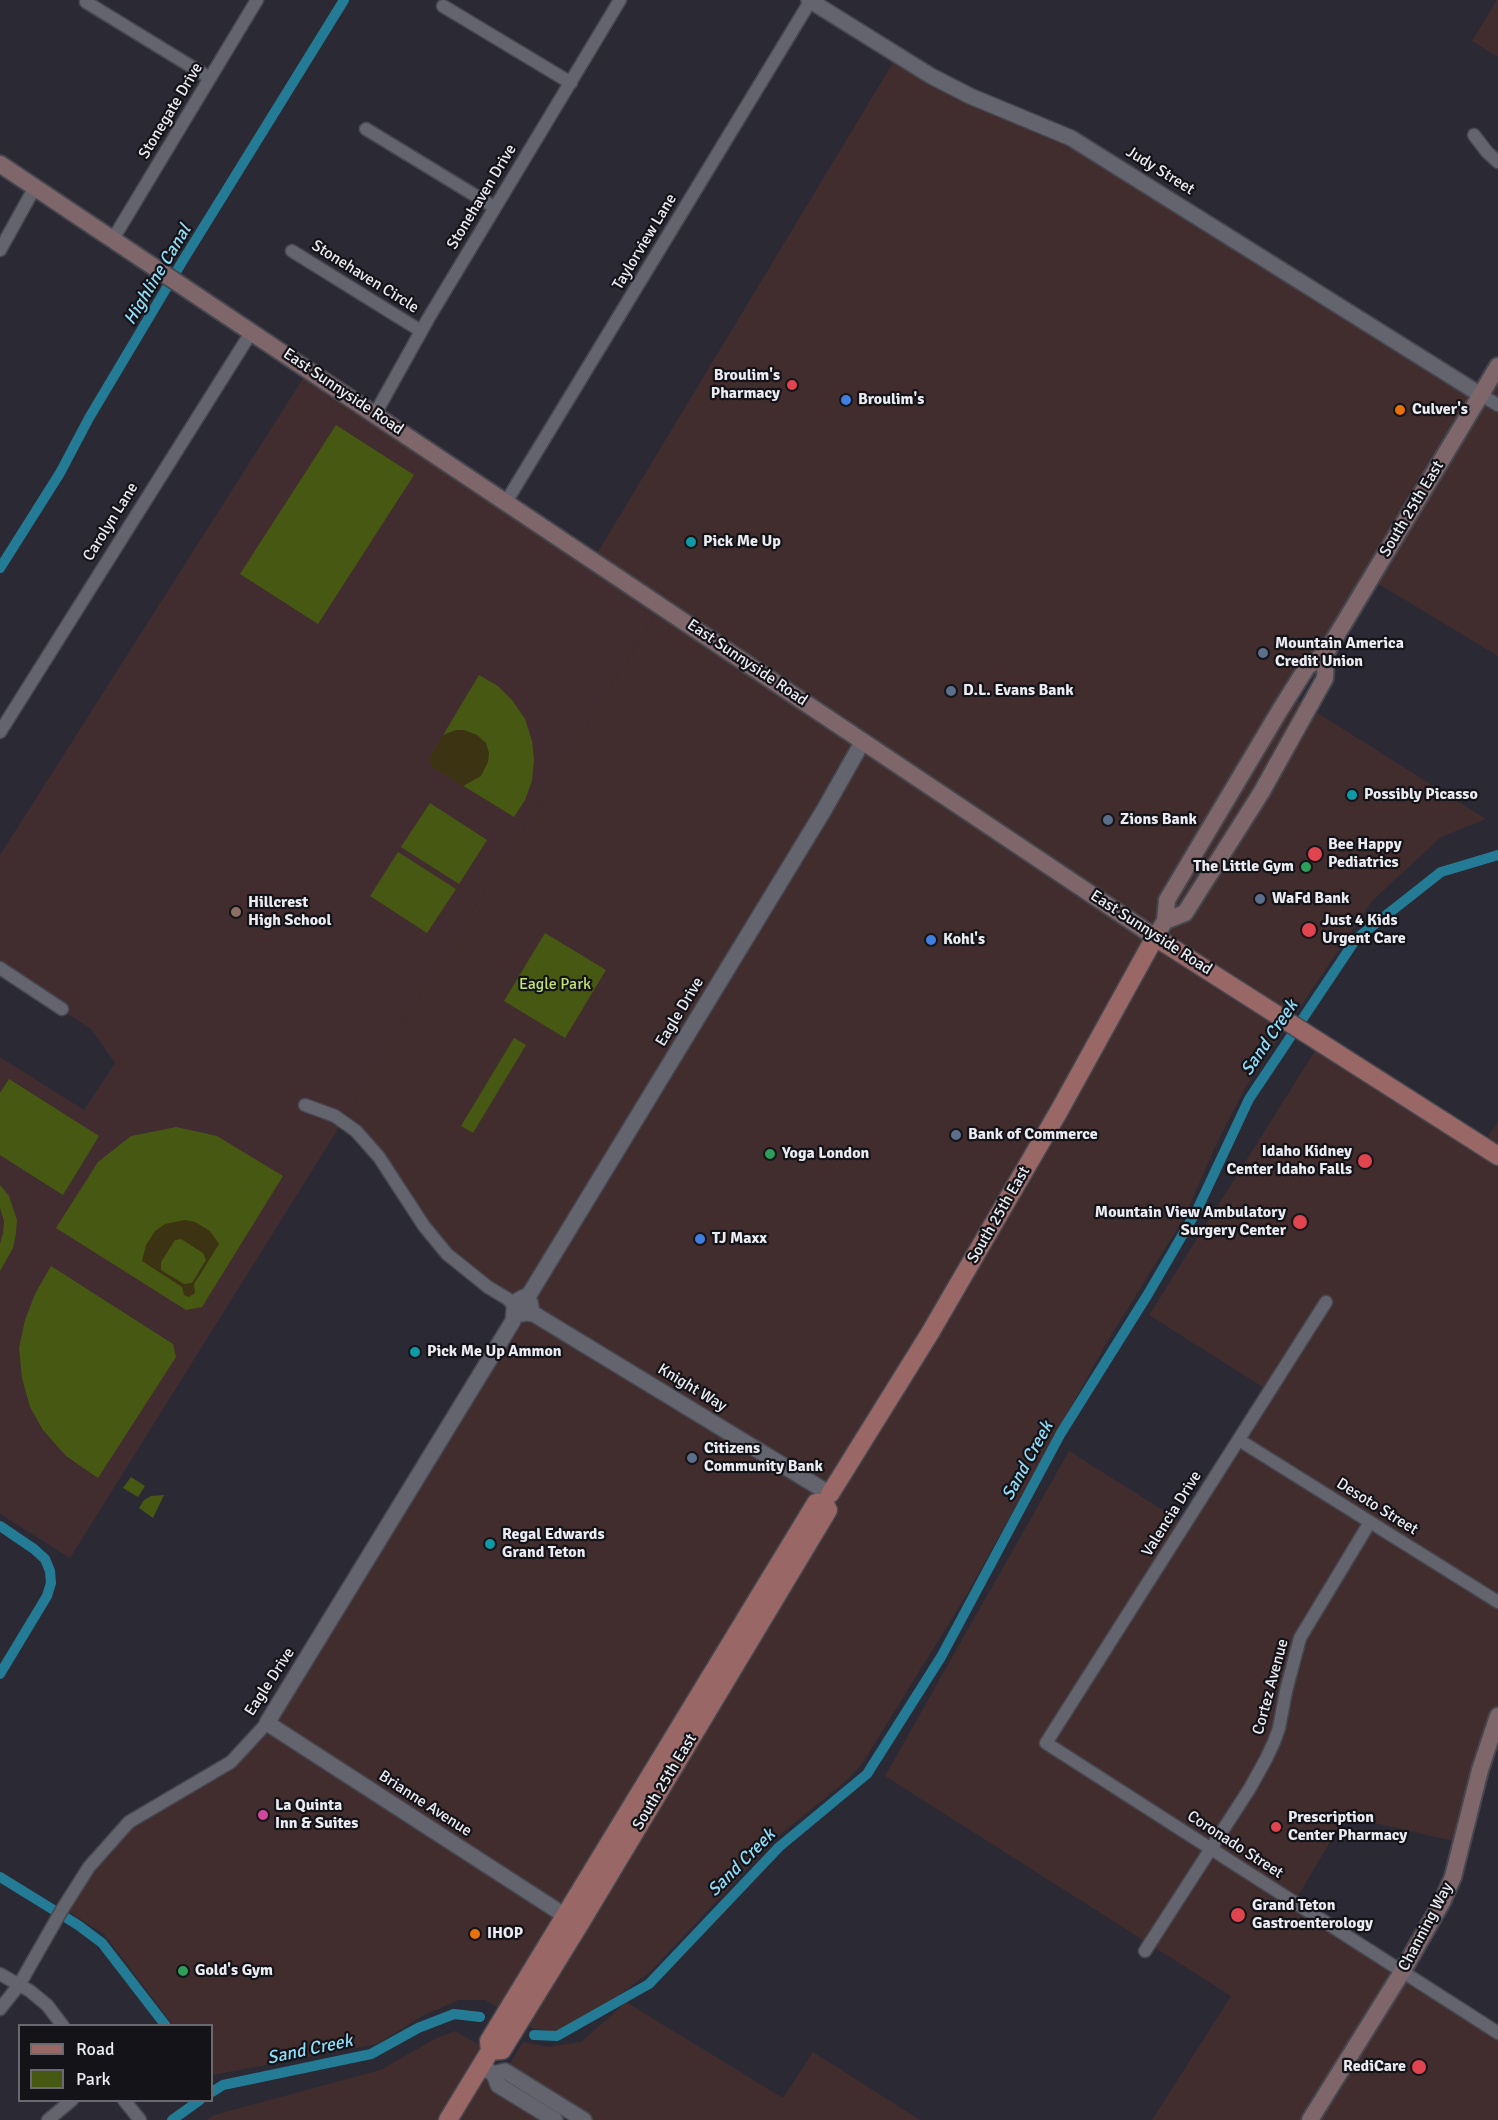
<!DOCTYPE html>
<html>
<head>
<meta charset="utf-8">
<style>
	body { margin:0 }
	#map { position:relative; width:1498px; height:2120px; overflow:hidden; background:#2b2a34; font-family:Signika,sans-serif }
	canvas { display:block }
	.legend { position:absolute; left:18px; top:2024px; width:195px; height:78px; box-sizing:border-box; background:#141318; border:2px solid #6a696f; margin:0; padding:8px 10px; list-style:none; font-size:18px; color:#ebebf2 }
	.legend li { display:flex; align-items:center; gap:12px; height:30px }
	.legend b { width:30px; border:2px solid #6a696f }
</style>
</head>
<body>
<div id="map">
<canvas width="1498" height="2120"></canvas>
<ul class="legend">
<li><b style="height:8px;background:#996765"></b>Road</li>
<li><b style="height:16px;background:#475812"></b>Park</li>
</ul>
</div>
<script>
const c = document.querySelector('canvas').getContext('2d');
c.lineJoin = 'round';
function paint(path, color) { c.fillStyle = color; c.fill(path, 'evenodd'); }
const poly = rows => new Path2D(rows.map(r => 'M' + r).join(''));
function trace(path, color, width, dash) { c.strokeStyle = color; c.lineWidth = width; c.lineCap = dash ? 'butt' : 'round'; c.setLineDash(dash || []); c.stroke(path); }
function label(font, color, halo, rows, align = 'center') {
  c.font = font + ' Signika,sans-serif'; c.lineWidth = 4.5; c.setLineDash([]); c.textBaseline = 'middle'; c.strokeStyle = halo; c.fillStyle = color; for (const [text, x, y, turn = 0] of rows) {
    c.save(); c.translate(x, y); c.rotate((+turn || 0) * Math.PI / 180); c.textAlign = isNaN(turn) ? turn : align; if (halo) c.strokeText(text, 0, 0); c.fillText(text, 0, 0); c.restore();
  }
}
paint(poly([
	[1497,0,1498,0,1498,57,1472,41],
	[897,56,1023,116,1481,395,1498,366,1498,656,1370,579,1297,700,1486,819,1441,837,1372,901,1245,1088,1216,1145,1184,1218,1107,1342,967,1594,862,1764,847,1780,777,1837,649,1973,615,1998,557,2032,534,2029,485,2000,459,2000,424,2015,377,2044,212,2075,212,2026,173,2025,104,1934,63,1908,129,1822,231,1762,267,1723,523,1306,447,1254,379,1157,343,1121,661,606,593,560],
	[1320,1043,1482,1145,1498,1122,1498,1716,1462,1843,1345,1816,1294,1903,1498,2033,1498,2120,1152,2120,1231,1996,885,1776,1069,1451,1185,1524,1269,1391,1149,1315],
	[626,2002,783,2098,813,2052,920,2120,584,2120,505,2071,523,2042,548,2047,581,2042],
	[455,2031,490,2051,447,2120,207,2120,214,2115,380,2070,435,2039],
	[480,2073,555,2120,451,2120]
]), '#412d2d');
paint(poly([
	[309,369,661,606,343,1121,70,1558,0,1514,0,1057,84,1110,115,1063,91,1029,4,972,0,979,0,855]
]), '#412d2f');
paint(poly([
	[336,425,414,475,318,624,240,574],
	[479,675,498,686,512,700,525,719,532,741,534,759,532,781,525,800,514,817,431,766,430,757],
	[430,803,487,840,459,884,401,847],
	[398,852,456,889,427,933,370,896],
	[545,933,606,970,565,1038,504,1001],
	[514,1038,526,1045,473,1133,461,1126],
	[9,1079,99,1136,63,1195,0,1155,0,1093],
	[176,1127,217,1136,283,1176,202,1307,186,1310,56,1228,98,1162,131,1136],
	[0,1185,9,1196,17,1220,16,1233,13,1248,0,1271,0,1244,3,1233,4,1221,0,1208],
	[51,1266,173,1344,176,1357,98,1478,66,1456,43,1430,30,1407,22,1378,19,1348,25,1320,35,1294],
	[131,1477,145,1486,138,1497,123,1488],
	[164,1495,153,1518,139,1508,144,1500,151,1496]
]), '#475812');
paint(poly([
	[456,730,464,730,477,735,486,743,489,753,488,762,481,776,463,786,431,766,430,757,443,735],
	[185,1220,195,1222,210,1231,219,1244,194,1284,195,1293,189,1297,184,1295,182,1287,142,1261,146,1245,155,1231,165,1224],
	[181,1239,203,1253,206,1260,192,1283,184,1284,161,1270,161,1262,175,1240]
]), '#3b3312');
trace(poly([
	[0,568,60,473,89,418,182,262,344,0],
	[0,1526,34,1549,45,1559,50,1571,51,1583,47,1596,0,1674],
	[0,1877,78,1925,102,1943,166,2026],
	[534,2035,557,2036,649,1984,779,1847,867,1774,941,1657,1061,1433,1148,1294,1197,1210,1249,1099,1356,939,1441,872,1498,855],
	[212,2092,223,2085,371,2054,418,2028,454,2014,480,2017],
	[172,2120,200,2100]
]), '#247b96', 10);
const minor = poly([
	[86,2,210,78],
	[443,6,571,83],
	[366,129,494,207],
	[1474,135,1487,152,1498,162],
	[113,239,257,0],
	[0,250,35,187],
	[292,251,421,331],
	[1481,395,1498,405],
	[375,414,428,319,620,0],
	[506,502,811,0],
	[0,732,252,331],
	[0,968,62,1009],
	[305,1105,335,1116,356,1131,379,1157,424,1226,447,1254,488,1287,508,1299,514,1307],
	[1326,1302,1046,1743,1498,2033],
	[1239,1440,1498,1602],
	[1145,1951,1250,1788,1266,1759,1274,1742,1279,1728,1286,1691,1300,1638,1370,1522],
	[0,1974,30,1991,47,2005,63,2026],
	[0,2009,19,1985,63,1908,89,1867,129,1822,231,1762,267,1723],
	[124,2100,140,2120],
	[48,2120,72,2100]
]);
const tertiary = poly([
	[809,0,931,76,970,96,1071,138,1481,395],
	[522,1298,529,1295,824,810,863,741],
	[516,1310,522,1314,526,1313,531,1307,530,1302,522,1298,515,1302,513,1321,267,1723,564,1915],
	[526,1313,534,1314,830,1494],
	[481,2066,494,2074,505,2071,584,2120],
	[494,2074,498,2085,555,2120]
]);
const secondary = poly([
	[0,164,1155,937,1165,921,1167,900,1280,710,1307,667,1326,653,1498,366],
	[1165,921,1185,913,1261,793,1325,678,1326,653],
	[1310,2120,1402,1972,1442,1902,1453,1877,1480,1770,1498,1716]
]);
const primary = poly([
	[830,1494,930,1333,1059,1111,1155,937,1498,1156],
	[448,2120,490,2051,489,2041,816,1503,824,1503,828,1510,579,1925,502,2050,490,2051]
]);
trace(minor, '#47474f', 15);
trace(tertiary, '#47474f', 18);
trace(secondary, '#47474f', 20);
trace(primary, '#47474f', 21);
trace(minor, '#64646f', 12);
trace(tertiary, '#64646f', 15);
trace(secondary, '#7e666a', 16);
trace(primary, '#996765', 18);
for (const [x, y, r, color] of [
	[792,385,6,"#e0444e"],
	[846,400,6,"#3f7fe0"],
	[1400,410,6,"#e8710a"],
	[691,542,6,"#0f9aa8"],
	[1263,653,6,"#5c6f8a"],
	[951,691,6,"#5c6f8a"],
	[1352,795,6,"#0f9aa8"],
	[1108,820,6,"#5c6f8a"],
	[1315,854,8,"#e0444e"],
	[1306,867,6,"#2e9e5b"],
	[1260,899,6,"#5c6f8a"],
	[236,912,6,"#8d6e63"],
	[1309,930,8,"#e0444e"],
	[931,940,6,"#3f7fe0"],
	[956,1135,6,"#5c6f8a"],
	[770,1154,6,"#2e9e5b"],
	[1365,1161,8,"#e0444e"],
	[1300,1222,8,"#e0444e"],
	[700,1239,6,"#3f7fe0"],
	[415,1352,6,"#0f9aa8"],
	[692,1458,6,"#5c6f8a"],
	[490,1544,6,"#0f9aa8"],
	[263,1815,6,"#d1479c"],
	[1276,1827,6,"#e0444e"],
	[1238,1915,8,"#e0444e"],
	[475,1934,6,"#e8710a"],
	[183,1971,6,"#2e9e5b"],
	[1419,2067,8,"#e0444e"]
]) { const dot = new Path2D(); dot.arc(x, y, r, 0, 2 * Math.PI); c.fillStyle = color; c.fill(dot); trace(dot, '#141318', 2); }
label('16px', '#ebebf2', '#141318', [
	["Stonegate Drive",171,111,-59],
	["Judy Street",1160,171,32],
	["Stonehaven Drive",482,197,-59],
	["Taylorview Lane",645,242,-59],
	["Stonehaven Circle",365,277,32],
	["East Sunnyside Road",343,392,34],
	["South 25th East",1412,509,-59],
	["Carolyn Lane",111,522,-58],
	["East Sunnyside Road",747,663,34],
	["East Sunnyside Road",1151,933,33],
	["Eagle Drive",680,1012,-59],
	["South 25th East",999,1215,-60],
	["Knight Way",692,1388,31],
	["Desoto Street",1377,1507,32],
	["Valencia Drive",1172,1514,-58],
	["Eagle Drive",270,1682,-57],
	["Cortez Avenue",1271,1687,-75],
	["South 25th East",665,1782,-59],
	["Brianne Avenue",425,1804,33],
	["Coronado Street",1235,1845,33],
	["Channing Way",1426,1927,-62]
]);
label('bold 16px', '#ebebf2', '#141318', [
	["Broulim's",780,376,"right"],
	["Pharmacy",780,394,"right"],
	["Broulim's",858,400],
	["Culver's",1412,410],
	["Pick Me Up",703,542],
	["Mountain America",1275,644],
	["Credit Union",1275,662],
	["D.L. Evans Bank",963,691],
	["Possibly Picasso",1364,795],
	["Zions Bank",1120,820],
	["Bee Happy",1328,845],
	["Pediatrics",1328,863],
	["The Little Gym",1294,867,"right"],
	["WaFd Bank",1272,899],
	["Hillcrest",248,903],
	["High School",248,921],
	["Just 4 Kids",1322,921],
	["Urgent Care",1322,939],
	["Kohl's",943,940],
	["Bank of Commerce",968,1135],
	["Idaho Kidney",1352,1152,"right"],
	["Center Idaho Falls",1352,1170,"right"],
	["Yoga London",782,1154],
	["Mountain View Ambulatory",1286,1213,"right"],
	["Surgery Center",1286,1231,"right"],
	["TJ Maxx",712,1239],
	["Pick Me Up Ammon",427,1352],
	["Citizens",704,1449],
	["Community Bank",704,1467],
	["Regal Edwards",502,1535],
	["Grand Teton",502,1553],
	["La Quinta",275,1806],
	["Inn & Suites",275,1824],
	["Prescription",1288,1818],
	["Center Pharmacy",1288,1836],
	["Grand Teton",1252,1906],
	["Gastroenterology",1252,1924],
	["IHOP",487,1934],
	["Gold's Gym",195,1971],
	["RediCare",1406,2067,"right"]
], 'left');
label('16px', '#c2e172', '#141318', [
	["Eagle Park",555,985]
]);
label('italic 18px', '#90ddf9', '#141318', [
	["Highline Canal",158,275,-59],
	["Sand Creek",1270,1038,-56],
	["Sand Creek",1028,1461,-61],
	["Sand Creek",742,1863,-45],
	["Sand Creek",310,2050,-12]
]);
</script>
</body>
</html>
